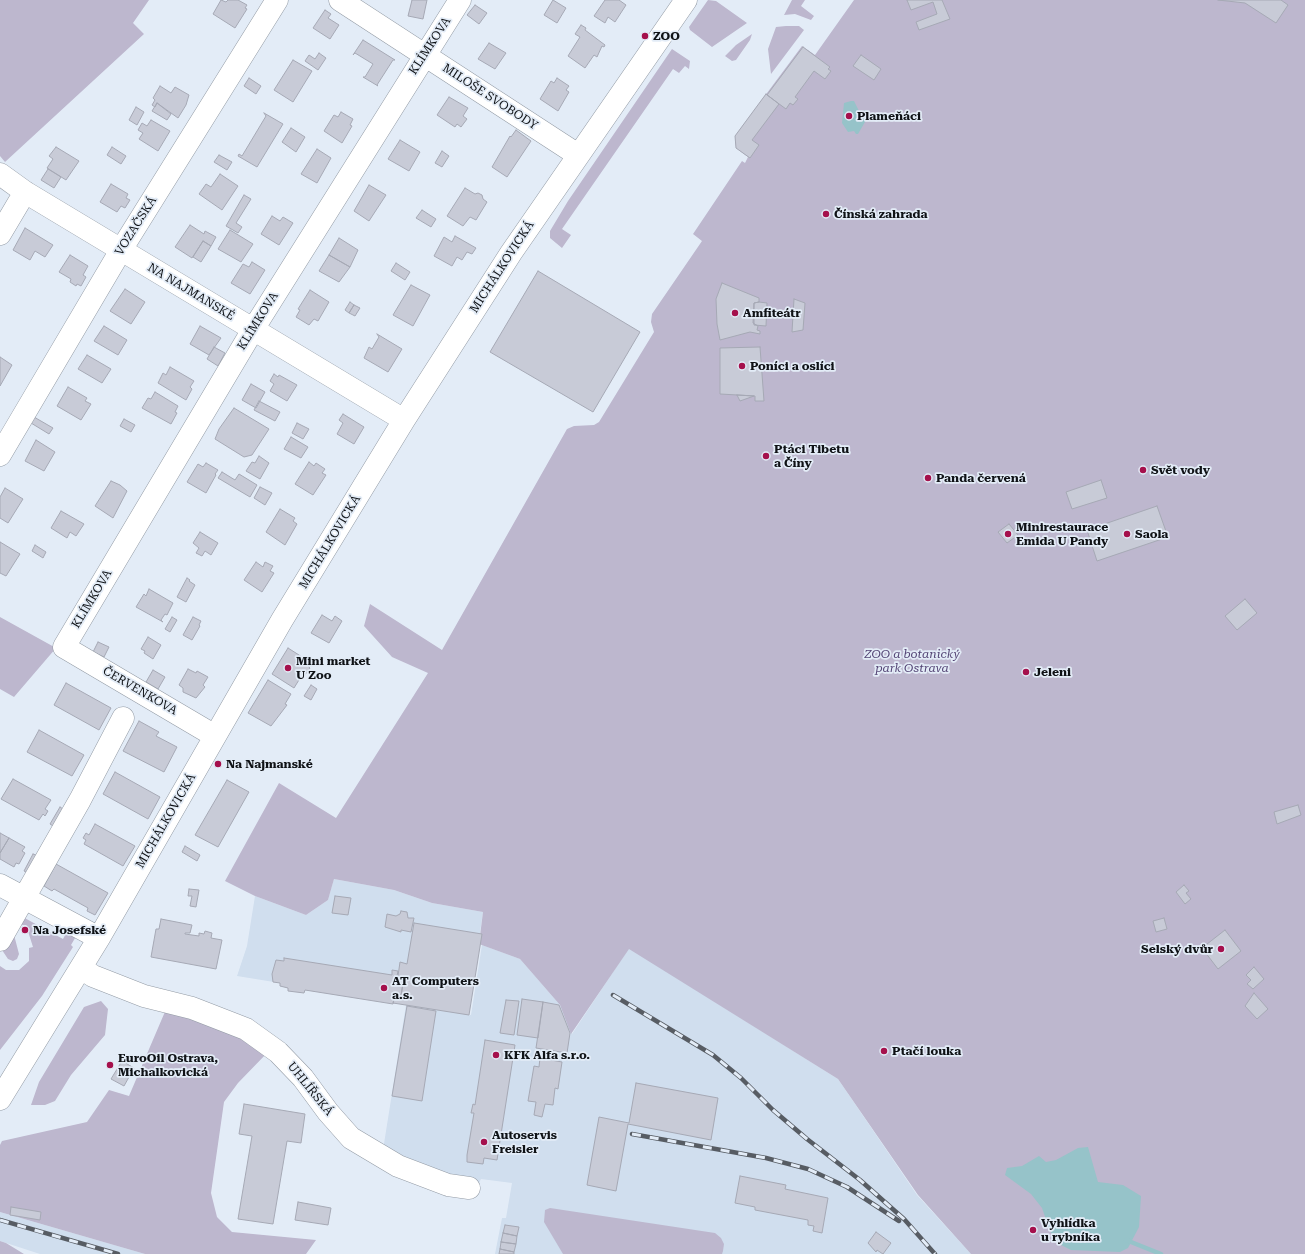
<!DOCTYPE html>
<html>
<head>
<meta charset="utf-8">
<style>
	body { margin:0 }
	canvas { display:block; background:#e3ecf7 }
</style>
</head>
<body>
<canvas width="1305" height="1254"></canvas>
<script>
const c = document.querySelector('canvas').getContext('2d');
c.lineJoin = 'round';
function paint(path, color) { c.fillStyle = color; c.fill(path, 'evenodd'); }
const poly = rows => new Path2D(rows.map(r => 'M' + r).join(''));
function trace(path, color, width, dash) { c.strokeStyle = color; c.lineWidth = width; c.lineCap = dash ? 'butt' : 'round'; c.setLineDash(dash || []); c.stroke(path); }
function label(font, color, halo, rows, align = 'center') {
  c.font = font + ' "Roboto Serif",serif'; c.lineWidth = 3.5; c.setLineDash([]); c.textBaseline = 'middle'; c.strokeStyle = halo; c.fillStyle = color; for (const [text, x, y, turn = 0] of rows) {
    c.save(); c.translate(x, y); c.rotate((+turn || 0) * Math.PI / 180); c.textAlign = isNaN(turn) ? turn : align; if (halo) c.strokeText(text, 0, 0); c.fillText(text, 0, 0); c.restore();
  }
}
paint(poly([
	[334,879,394,890,432,903,483,912,468,1015,471,1015,482,945,520,959,560,1005,572,1034,629,948,838,1079,917,1195,971,1254,495,1254,502,1218,506,1218,512,1183,481,1179,478,1185,383,1150,406,1005,280,986,280,983,237,976,247,946,255,896,306,915,328,900],
	[0,1212,145,1254,40,1254,0,1241]
]), '#d0deee');
paint(poly([
	[0,0,149,0,133,23,144,34,5,162,0,156],
	[708,0,716,1,747,23,712,47,690,30,689,27],
	[792,0,805,0,801,6,814,16,811,20,795,14,784,15],
	[854,0,1305,0,1305,1254,971,1254,918,1195,838,1079,629,949,571,1034,560,1005,520,959,479,944,483,912,432,903,394,890,334,879,328,900,306,915,255,896,225,881,279,783,336,818,428,673,392,657,364,626,370,604,442,650,567,429,574,426,594,425,599,422,654,332,651,322,652,314,702,241,693,234,742,161,745,163,748,157,736,148,735,136,802,46,815,55],
	[786,26,799,26,804,30,771,74,768,49,776,27],
	[752,34,750,40,736,60,732,61,725,56,736,45],
	[672,49,690,61,689,69,685,66,679,73,673,69,562,229,571,235,562,248,550,238,550,231,568,201],
	[0,617,56,648,14,697,0,689],
	[21,916,63,939,69,928,78,933,71,945,73,947,42,996,0,1050,0,966,6,970,19,970,29,961,29,948,33,947,26,925,22,925,20,918],
	[13,931,19,954,17,959,13,961,8,959,2,950],
	[101,1001,108,1009,105,1035,71,1075,55,1101,45,1105,31,1105,39,1082,84,1007],
	[167,1007,220,1023,268,1052,238,1083,224,1102,211,1193,217,1217,232,1232,316,1240,306,1254,145,1254,0,1212,0,1145,2,1141,87,1122,109,1090,129,1096],
	[550,1208,715,1233,721,1238,724,1244,723,1251,722,1254,563,1254,544,1222,545,1210],
	[0,1241,6,1243,24,1254,0,1254]
]), '#bdb7ce');
paint(poly([
	[851,101,854,101,860,113,865,110,868,111,869,115,858,134,856,134,854,131,848,132,842,123,844,103],
	[1088,1147,1098,1182,1123,1185,1141,1196,1139,1227,1128,1248,1120,1252,1071,1250,1057,1243,1050,1231,1042,1208,1031,1194,1005,1175,1007,1168,1022,1166,1039,1156,1046,1162,1056,1160,1078,1148]
]), '#96c3c9');
trace(poly([
	[1126,1240,1161,1254]
]), '#96c3c9', 4.5);
const building = poly([
	[221,0,226,2,228,0,238,0,247,5,245,8,247,9,235,28,213,14,221,0],
	[412,0,427,0,423,19,408,16,412,0],
	[553,0,566,8,557,23,544,15,553,0],
	[605,0,619,0,626,5,615,22,608,17,605,23,594,16,605,0],
	[907,0,942,0,950,19,919,30,916,22,937,14,933,2,911,10,907,0],
	[1218,0,1281,0,1288,5,1276,23,1245,3,1218,0],
	[475,5,487,13,479,24,467,15,475,5],
	[325,10,331,14,328,18,339,25,330,39,313,28,325,10],
	[581,25,586,28,585,30,605,45,604,47,602,46,597,57,594,55,585,68,568,56,580,37,575,34,581,25],
	[363,40,395,60,393,60,377,85,378,86,363,77,365,77,373,64,355,53,353,55,363,40],
	[489,43,506,53,495,69,478,59,489,43],
	[803,47,830,67,828,69,831,71,825,79,814,71,795,97,798,99,793,105,790,103,786,109,767,95,803,47],
	[319,53,326,58,318,70,305,61,309,55,315,59,319,53],
	[861,55,881,69,874,80,853,66,861,55],
	[293,60,312,71,293,102,274,90,293,60],
	[249,78,261,86,256,94,244,86,249,78],
	[557,78,569,86,566,90,569,92,558,111,540,99,551,81,554,83,557,78],
	[160,86,171,93,175,87,189,95,186,105,178,118,157,103,155,107,152,105,155,100,153,98,160,86],
	[766,94,779,104,752,140,759,145,750,158,736,148,735,136,766,94],
	[449,97,468,108,463,116,467,119,461,127,457,124,455,127,437,115,449,97],
	[157,103,171,114,167,120,152,111,157,103],
	[136,107,144,112,137,125,129,120,136,107],
	[341,112,353,119,350,125,352,126,342,143,324,131,334,115,338,117,341,112],
	[264,113,283,124,257,167,238,156,239,154,242,156,266,116,264,113],
	[151,120,170,131,158,151,139,139,143,133,138,130,142,123,147,126,151,120],
	[291,128,305,137,296,152,282,142,291,128],
	[516,130,531,141,507,177,492,167,510,136,511,137,516,130],
	[400,140,420,152,409,171,388,159,400,140],
	[56,147,79,161,66,180,47,168,53,159,49,156,56,147],
	[112,147,126,156,121,164,107,155,112,147],
	[317,149,331,158,317,183,301,174,317,149],
	[442,151,449,156,442,167,435,163,442,151],
	[219,155,232,162,227,170,214,162,219,155],
	[48,169,61,177,54,188,41,180,48,169],
	[220,174,238,186,222,210,199,194,206,184,211,187,220,174],
	[111,184,128,194,126,198,130,200,125,208,121,206,117,212,100,202,111,184],
	[369,185,386,195,369,221,354,211,369,185],
	[465,188,475,194,478,193,482,195,483,199,487,202,476,220,470,217,463,226,447,216,465,188],
	[244,195,251,199,236,223,242,227,238,233,226,226,244,195],
	[422,210,436,219,431,227,416,218,422,210],
	[272,216,280,221,283,217,293,223,279,245,261,234,272,216],
	[190,225,204,234,205,231,216,237,211,246,203,241,192,258,175,247,190,225],
	[25,228,53,245,45,257,35,251,30,260,13,250,25,228],
	[230,230,253,244,241,262,218,249,230,230],
	[455,236,476,248,472,254,467,252,462,260,457,257,452,266,434,256,444,237,452,242,455,236],
	[339,238,358,250,350,267,329,255,339,238],
	[203,241,211,246,201,262,193,257,203,241],
	[70,255,88,266,83,275,86,277,81,286,77,284,76,286,70,282,71,279,59,272,70,255],
	[329,255,350,267,339,282,319,271,329,255],
	[252,262,265,270,250,294,231,283,243,264,249,267,252,262],
	[396,263,410,272,405,280,391,271,396,263],
	[538,271,640,332,593,412,490,352,538,271],
	[722,283,759,298,759,302,754,303,753,323,758,326,757,330,760,331,760,334,750,332,720,340,717,324,716,299,722,283],
	[411,285,430,295,413,326,393,315,411,285],
	[125,289,145,302,131,324,110,311,125,289],
	[310,290,329,302,318,321,314,319,309,325,296,317,300,310,298,309,310,290],
	[794,299,805,303,803,330,792,332,794,299],
	[350,302,354,305,349,313,345,310,350,302],
	[759,302,767,303,766,326,754,325,754,303,759,302],
	[354,305,360,308,355,316,349,313,354,305],
	[104,326,127,340,118,355,94,341,104,326],
	[200,326,221,338,209,355,190,344,200,326],
	[377,334,402,349,388,372,364,358,369,347,372,349,379,337,377,334],
	[214,347,225,353,218,366,207,359,214,347],
	[760,347,764,401,755,401,755,396,720,394,720,348,760,347],
	[87,355,111,369,102,383,78,369,87,355],
	[0,357,12,365,0,386,0,357],
	[170,367,194,381,190,387,192,389,186,400,158,383,163,373,166,375,170,367],
	[274,374,278,377,279,375,297,385,287,401,270,391,274,384,270,381,274,374],
	[251,384,265,392,256,408,242,400,251,384],
	[68,387,87,398,85,401,91,404,81,420,57,406,68,387],
	[155,392,178,406,175,412,177,413,171,424,142,408,148,398,151,399,155,392],
	[737,395,754,396,740,401,737,395],
	[259,401,280,412,275,421,254,410,259,401],
	[234,408,269,429,252,455,244,457,215,439,219,429,234,408],
	[343,414,364,427,354,444,337,434,343,423,339,420,343,414],
	[34,417,53,428,49,434,31,423,34,417],
	[124,419,135,425,131,432,120,426,124,419],
	[297,423,309,429,303,439,292,433,297,423],
	[291,437,308,447,301,458,284,449,291,437],
	[36,440,55,452,44,471,25,461,36,440],
	[259,456,269,463,260,479,246,471,252,462,255,463,259,456],
	[309,462,314,466,316,463,325,469,322,473,326,475,313,495,295,484,309,462],
	[206,463,218,470,215,474,216,475,206,493,187,482,198,464,203,467,206,463],
	[222,472,235,480,239,474,257,485,250,497,218,478,222,472],
	[1101,480,1107,498,1072,509,1066,492,1101,480],
	[111,481,120,485,127,491,113,518,95,506,111,481],
	[260,487,272,493,265,505,254,498,260,487],
	[5,488,23,499,8,523,0,518,0,497,5,488],
	[1157,506,1168,537,1097,561,1087,530,1157,506],
	[280,509,295,518,293,521,297,524,285,545,266,532,280,509],
	[61,511,84,524,76,536,70,532,67,538,51,528,61,511],
	[1009,524,1018,535,1007,543,998,532,1009,524],
	[200,532,218,543,211,555,205,551,202,556,196,553,199,548,193,543,200,532],
	[0,542,20,554,6,576,0,573,0,542],
	[35,545,46,552,43,558,32,551,35,545],
	[256,562,263,567,265,562,273,566,270,571,274,573,262,592,244,580,256,562],
	[187,578,190,580,189,581,195,585,186,602,177,597,187,578],
	[149,589,173,603,167,615,165,614,161,620,163,622,136,607,144,594,146,596,149,589],
	[1245,599,1257,613,1237,630,1225,616,1245,599],
	[322,615,332,621,335,616,342,621,329,643,311,633,322,615],
	[172,617,177,620,170,632,165,629,172,617],
	[193,617,201,621,199,625,200,626,192,640,183,635,193,617],
	[148,637,161,645,153,659,144,653,145,651,141,649,148,637],
	[98,642,109,647,104,657,93,652,98,642],
	[288,648,310,662,308,666,310,668,304,676,302,675,294,688,272,674,288,648],
	[188,669,196,673,197,671,208,677,203,685,205,687,196,698,183,692,183,688,179,685,188,669],
	[153,670,165,677,158,689,146,682,153,670],
	[268,680,291,694,285,704,287,705,271,726,248,713,268,680],
	[66,683,111,708,99,730,54,705,66,683],
	[311,685,317,689,311,700,304,696,311,685],
	[139,721,159,732,156,736,177,747,164,772,123,751,139,721],
	[39,730,84,755,72,776,27,752,39,730],
	[115,772,160,797,148,819,103,794,115,772],
	[13,779,51,800,45,809,48,811,45,816,43,814,39,820,1,799,13,779],
	[227,780,249,792,218,847,195,835,227,780],
	[1298,805,1301,815,1277,824,1274,812,1298,805],
	[60,807,63,809,53,826,50,824,60,807],
	[95,824,135,846,123,866,84,844,86,840,83,838,86,833,89,835,95,824],
	[0,833,9,838,0,853,0,833],
	[9,838,25,847,22,851,25,853,19,864,16,863,14,867,0,859,0,853,9,838],
	[185,846,200,855,197,861,182,852,185,846],
	[33,854,38,856,28,873,24,871,33,854],
	[56,864,108,893,95,915,87,911,88,908,54,889,52,891,44,886,56,864],
	[1184,885,1189,891,1186,893,1191,899,1185,904,1176,892,1184,885],
	[189,889,199,890,196,907,190,906,192,896,188,896,189,889],
	[335,896,351,898,348,915,332,913,335,896],
	[401,911,407,912,408,918,414,918,411,932,401,930,401,932,385,927,387,914,396,916,400,914,401,911],
	[1164,918,1167,929,1156,932,1153,921,1164,918],
	[161,919,192,925,190,933,185,933,185,934,199,936,199,933,204,934,205,931,212,933,211,938,222,940,216,969,151,957,156,929,159,929,161,919],
	[414,923,482,934,469,1015,393,1003,395,995,401,996,404,977,398,976,400,962,407,964,414,923],
	[1225,930,1241,951,1218,969,1202,948,1225,930],
	[284,958,392,975,392,970,398,971,397,976,404,977,401,996,395,995,393,1004,305,990,304,993,288,991,288,988,280,986,280,983,273,982,272,974,276,960,284,961,284,958],
	[1254,967,1264,979,1253,989,1247,984,1251,980,1246,975,1254,967],
	[1254,993,1268,1009,1257,1019,1245,1006,1254,993],
	[522,999,543,1002,538,1038,517,1035,522,999],
	[506,1000,519,1001,514,1035,500,1033,506,1000],
	[543,1002,559,1005,570,1033,567,1053,536,1048,543,1002],
	[407,1006,436,1011,422,1101,392,1096,407,1006],
	[485,1040,515,1045,497,1160,484,1158,483,1164,467,1162,467,1155,474,1113,471,1113,473,1104,475,1105,485,1040],
	[540,1058,562,1062,558,1089,555,1088,553,1105,545,1104,542,1117,534,1115,536,1102,528,1101,534,1066,539,1067,540,1058],
	[122,1061,134,1068,124,1086,111,1079,122,1061],
	[636,1083,718,1098,711,1140,628,1124,616,1191,587,1185,599,1117,629,1123,636,1083],
	[244,1104,305,1114,301,1143,287,1141,273,1224,238,1219,252,1136,239,1134,244,1104],
	[740,1176,786,1185,785,1189,828,1198,822,1233,813,1231,814,1226,808,1225,808,1220,755,1210,755,1207,735,1203,740,1176],
	[298,1202,331,1208,328,1225,295,1220,298,1202],
	[11,1207,41,1212,40,1220,10,1215,11,1207],
	[505,1225,519,1227,517,1236,503,1233,505,1225],
	[876,1232,891,1243,883,1254,877,1250,876,1252,868,1243,876,1232],
	[503,1233,517,1236,516,1244,501,1242,503,1233],
	[501,1242,516,1244,514,1252,500,1249,501,1242],
	[500,1249,514,1252,514,1254,499,1254,500,1249]
]);
paint(building, '#c8cbd7');
trace(building, '#a6a9b5', 1);
const minor = poly([
	[340,0,578,155],
	[0,174,25,192,404,420],
	[0,234,25,192],
	[0,455,121,250,277,0],
	[215,736,64,647,254,328,460,0],
	[0,885,99,938],
	[0,940,80,800,123,718],
	[81,968,93,976,144,996,192,1008,246,1029,278,1052,303,1078,328,1112,351,1138,398,1166,448,1185,469,1188],
	[0,1099,99,938,282,620,404,420,511,253,686,0]
]);
trace(minor, '#939ba5', 23);
trace(minor, '#fff', 22);
const rail = poly([
	[613,995,713,1055,741,1078,773,1110,807,1139,860,1180,904,1219,935,1254],
	[632,1134,766,1158,808,1169,847,1187,899,1221],
	[0,1220,118,1254]
]);
trace(rail, '#575c63', 4.5);
trace(rail, '#e3ecf7', 3, [9]);
for (const [x, y, r, color] of [
	[645,36,4,"#a5104c"],
	[849,116,4,"#a5104c"],
	[826,214,4,"#a5104c"],
	[735,313,4,"#a5104c"],
	[742,366,4,"#a5104c"],
	[766,456,4,"#a5104c"],
	[1143,470,4,"#a5104c"],
	[928,478,4,"#a5104c"],
	[1008,534,4,"#a5104c"],
	[1127,534,4,"#a5104c"],
	[288,668,4,"#a5104c"],
	[1026,672,4,"#a5104c"],
	[218,764,4,"#a5104c"],
	[25,930,4,"#a5104c"],
	[1221,949,4,"#a5104c"],
	[384,988,4,"#a5104c"],
	[884,1051,4,"#a5104c"],
	[496,1055,4,"#a5104c"],
	[110,1065,4,"#a5104c"],
	[484,1142,4,"#a5104c"],
	[1033,1230,4,"#a5104c"]
]) { const dot = new Path2D(); dot.arc(x, y, r, 0, 2 * Math.PI); c.fillStyle = color; c.fill(dot); trace(dot, '#e3ecf7', 1.5); }
label('bold 12px', '#0f1216', '#e3ecf7', [
	["ZOO",653,36],
	["Plameňáci",857,116],
	["Čínská zahrada",834,214],
	["Amfiteátr",743,313],
	["Poníci a oslíci",750,366],
	["Ptáci Tibetu",774,449],
	["a Číny",774,463],
	["Svět vody",1151,470],
	["Panda červená",936,478],
	["Minirestaurace",1016,527],
	["Emida U Pandy",1016,541],
	["Saola",1135,534],
	["Mini market",296,661],
	["U Zoo",296,675],
	["Jeleni",1034,672],
	["Na Najmanské",226,764],
	["Na Josefské",33,930],
	["Selský dvůr",1213,949,"right"],
	["AT Computers",392,981],
	["a.s.",392,995],
	["Ptačí louka",892,1051],
	["KFK Alfa s.r.o.",504,1055],
	["EuroOil Ostrava,",118,1058],
	["Michalkovická",118,1072],
	["Autoservis",492,1135],
	["Freisler",492,1149],
	["Vyhlídka",1041,1223],
	["u rybníka",1041,1237]
], 'left');
label('12px', '#0f1216', '#e3ecf7', [
	["KLÍMKOVA",430,46,-57],
	["MILOŠE SVOBODY",490,97,33],
	["VOZAČSKÁ",136,226,-58],
	["MICHÁLKOVICKÁ",502,267,-57],
	["NA NAJMANSKÉ",191,292,31],
	["KLÍMKOVA",258,321,-58],
	["MICHÁLKOVICKÁ",330,542,-59],
	["KLÍMKOVA",92,599,-59],
	["ČERVENKOVA",140,691,30],
	["MICHÁLKOVICKÁ",166,821,-60],
	["UHLÍŘSKÁ",310,1089,51]
]);
label('italic 12px', '#544575', '#e3ecf7', [
	["ZOO a botanický",912,654],
	["park Ostrava",912,668]
]);
</script>
</body>
</html>
